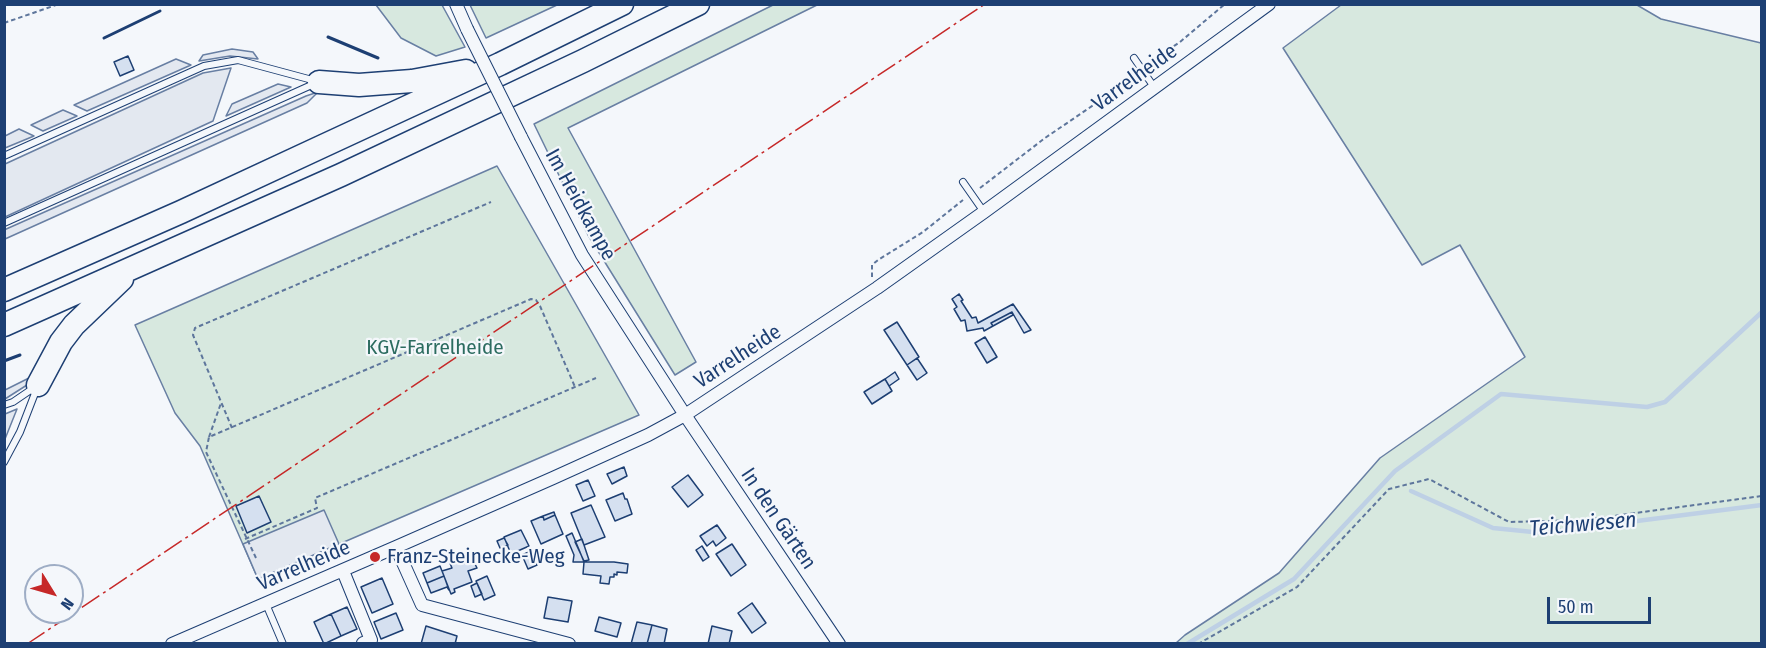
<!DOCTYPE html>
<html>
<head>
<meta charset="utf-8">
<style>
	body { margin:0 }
	#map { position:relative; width:1766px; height:648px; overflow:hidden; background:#f4f7fb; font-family:"Fira Sans Condensed",sans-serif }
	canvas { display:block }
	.frame { position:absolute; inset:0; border:6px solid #1d3f73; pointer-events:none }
	.north { position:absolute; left:24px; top:564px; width:60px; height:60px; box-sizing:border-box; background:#f4f7fb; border:2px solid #9eadc5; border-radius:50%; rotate:127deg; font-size:16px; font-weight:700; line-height:24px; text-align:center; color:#1d3f73 }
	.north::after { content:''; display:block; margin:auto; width:21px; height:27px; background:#c62828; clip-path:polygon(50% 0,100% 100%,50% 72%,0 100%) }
	.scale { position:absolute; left:1547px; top:597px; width:104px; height:27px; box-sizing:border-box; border:3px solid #1d3f73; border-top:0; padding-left:8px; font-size:18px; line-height:21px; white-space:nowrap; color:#1d3f73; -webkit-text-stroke:4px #f4f7fb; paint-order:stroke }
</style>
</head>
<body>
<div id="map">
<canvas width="1766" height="648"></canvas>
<div class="frame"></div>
<div class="north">N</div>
<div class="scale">50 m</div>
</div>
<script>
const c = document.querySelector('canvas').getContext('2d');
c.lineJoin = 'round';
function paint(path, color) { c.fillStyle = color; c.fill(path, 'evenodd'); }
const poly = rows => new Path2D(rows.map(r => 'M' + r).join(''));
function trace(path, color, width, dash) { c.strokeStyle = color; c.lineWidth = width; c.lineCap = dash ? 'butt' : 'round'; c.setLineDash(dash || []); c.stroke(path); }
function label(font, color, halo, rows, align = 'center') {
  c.font = font + ' "Fira Sans Condensed",sans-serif'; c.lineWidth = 4.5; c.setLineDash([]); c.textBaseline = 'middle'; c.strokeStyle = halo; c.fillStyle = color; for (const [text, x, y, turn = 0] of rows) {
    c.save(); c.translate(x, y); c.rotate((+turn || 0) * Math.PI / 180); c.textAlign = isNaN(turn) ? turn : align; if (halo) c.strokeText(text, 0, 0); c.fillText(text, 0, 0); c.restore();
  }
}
const green = poly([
	[775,4,817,5,568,128,696,362,675,375,588,235,534,124,775,4],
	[376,5,442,5,465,47,436,56,401,38,376,5],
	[470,5,557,5,486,38,470,5],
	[1341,5,1637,5,1661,19,1761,43,1761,643,1176,643,1185,635,1279,573,1380,458,1525,357,1460,245,1422,265,1283,48,1341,5],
	[497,166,639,415,258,579,200,446,175,413,135,325,497,166]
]);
paint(green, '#d7e8df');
trace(green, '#687fa3', 1.5);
const parking = poly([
	[232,49,253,52,258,59,230,56,199,61,203,55,232,49],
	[176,59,191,65,87,111,74,105,176,59],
	[231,68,213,121,5,217,5,164,203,73,231,68],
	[278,84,291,87,226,116,232,104,278,84],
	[318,92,307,103,5,239,4,230,306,96,318,92],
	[63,110,77,116,43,131,31,125,63,110],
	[19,129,34,136,5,148,5,136,19,129],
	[35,375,27,385,5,399,5,390,35,375],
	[17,409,5,439,5,414,17,409],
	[324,510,339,544,258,579,243,544,324,510]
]);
paint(parking, '#e3e8f0');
trace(parking, '#687fa3', 1.5);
trace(poly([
	[1411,491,1493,528,1543,533,1762,505],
	[1187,644,1294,579,1395,471,1501,394,1647,407,1665,402,1762,312]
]), '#bed0e5', 4.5);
const building = poly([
	[128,56,134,70,120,76,114,62,128,56],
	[959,294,963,300,961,301,972,318,976,317,978,323,1013,304,1031,330,1024,333,1012,312,991,323,993,326,984,331,983,328,967,331,965,320,961,321,954,309,957,307,952,299,959,294],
	[1012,312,1013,315,993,326,991,323,1012,312],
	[897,322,919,357,907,365,884,330,897,322],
	[985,337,997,357,987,363,975,343,985,337],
	[917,358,927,373,917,380,907,365,917,358],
	[895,372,899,379,889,386,885,379,895,372],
	[885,379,892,391,872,404,864,392,885,379],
	[624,467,627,476,612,484,607,474,624,467],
	[688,475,703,495,688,507,672,487,688,475],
	[588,480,595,496,583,501,576,485,588,480],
	[623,493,625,499,627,499,632,514,615,521,606,500,623,493],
	[259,496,271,522,247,533,236,506,259,496],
	[591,505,605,537,584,545,571,513,591,505],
	[554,512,555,515,544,520,543,516,554,512],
	[555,515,563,534,541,544,531,521,543,516,544,520,555,515],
	[717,525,726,538,716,546,713,541,707,546,700,536,717,525],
	[521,530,529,546,511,554,504,537,521,530],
	[572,533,580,552,584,562,573,562,574,555,566,536,572,533],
	[504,538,508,545,500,548,497,541,504,538],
	[582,539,589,560,584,561,575,542,582,539],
	[732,544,746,565,731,576,716,554,732,544],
	[702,546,709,557,703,561,696,550,702,546],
	[531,551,537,565,528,569,522,555,531,551],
	[462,556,465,563,473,560,477,568,468,571,472,582,454,589,455,592,451,594,442,571,452,568,449,561,462,556],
	[584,562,614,562,628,564,627,573,617,572,617,575,614,574,614,577,610,577,609,584,600,583,601,576,583,574,584,562],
	[440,566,444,576,427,583,423,573,440,566],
	[444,576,449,590,447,587,431,593,427,583,444,576],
	[487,576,495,595,484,600,476,581,487,576],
	[382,578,393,604,372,613,361,587,382,578],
	[477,583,482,594,475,597,471,586,477,583],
	[548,597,572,601,568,622,544,618,548,597],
	[752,603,766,623,752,633,738,613,752,603],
	[347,607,357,629,341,636,331,614,347,607],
	[396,613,403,630,381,639,374,622,396,613],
	[331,614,341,636,324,644,314,622,331,614],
	[599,617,621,623,617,637,595,631,599,617],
	[637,622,652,625,647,644,631,644,637,622],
	[652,625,667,629,664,644,647,644,652,625],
	[426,626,457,636,455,644,421,644,426,626],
	[712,626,732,631,729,644,708,644,712,626]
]);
paint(building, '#d5e0f0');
trace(building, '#1d3f73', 1.5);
const lane = poly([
	[1134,58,1154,87],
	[4,156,204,66,238,60,316,81],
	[963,182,984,212],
	[4,223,316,83],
	[4,405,13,402,35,387],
	[4,462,20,432,37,388],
	[266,604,283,644]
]);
const street = poly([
	[456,4,467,29],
	[521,137,582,255,685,415,839,644],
	[396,547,422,605,569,644],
	[343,571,371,640,363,643],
	[172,644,396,547,553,478,648,435,685,415,877,288,984,212,1269,4]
]);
const highway = poly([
	[319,82,359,85,412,81,466,71],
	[4,290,181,212,323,146,500,64,622,4],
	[4,325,341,175,583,61,698,4],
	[38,385,61,342,74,325,122,279]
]);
trace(lane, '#1d3f73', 8);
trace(street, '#1d3f73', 14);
trace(highway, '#1d3f73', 25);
trace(poly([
	[4,23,59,4],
	[1149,63,1180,42,1225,4],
	[980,188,1045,138,1098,102,1134,74],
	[872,277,872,265,878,260,923,232,963,200],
	[232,428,193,335,195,328,491,202],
	[209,437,221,403],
	[245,539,317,508,315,498,596,378],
	[256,558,206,452,209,437,531,299,536,300,540,306,575,387],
	[1198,644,1297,587,1389,489,1429,479,1509,522,1583,520,1762,496]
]), '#5e769c', 2, [4.5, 3]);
trace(lane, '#f4f7fb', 6);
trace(street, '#f4f7fb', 12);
trace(highway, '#f4f7fb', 22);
const streetBridge = poly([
	[467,29,521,137]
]);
trace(streetBridge, '#1d3f73', 14, []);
trace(streetBridge, '#f4f7fb', 12);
trace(poly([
	[328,37,378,58],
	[104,38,160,11],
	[4,361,20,355]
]), '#1d3f73', 3);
trace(poly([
	[27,644,985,4]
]), '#c62828', 1.5, [21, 4.5, 3, 4.5]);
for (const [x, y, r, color] of [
	[375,557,6,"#c62828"]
]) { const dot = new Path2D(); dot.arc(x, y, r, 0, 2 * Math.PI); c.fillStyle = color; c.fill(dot); trace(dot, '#f4f7fb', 2); }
label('21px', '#1d3f73', '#f4f7fb', [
	["Varrelheide",1135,78,-36],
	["Im Heidkampe",580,205,61],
	["Varrelheide",738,357,-33],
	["In den Gärten",778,519,56],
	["Varrelheide",304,566,-23]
]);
label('21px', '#2c6c60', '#f4f7fb', [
	["KGV-Farrelheide",435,348]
]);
label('21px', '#1d3f73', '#f4f7fb', [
	["Franz-Steinecke-Weg",387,557]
], 'left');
label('italic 22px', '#1d3f73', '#f4f7fb', [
	["Teichwiesen",1583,525,-5]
]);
</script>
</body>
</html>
